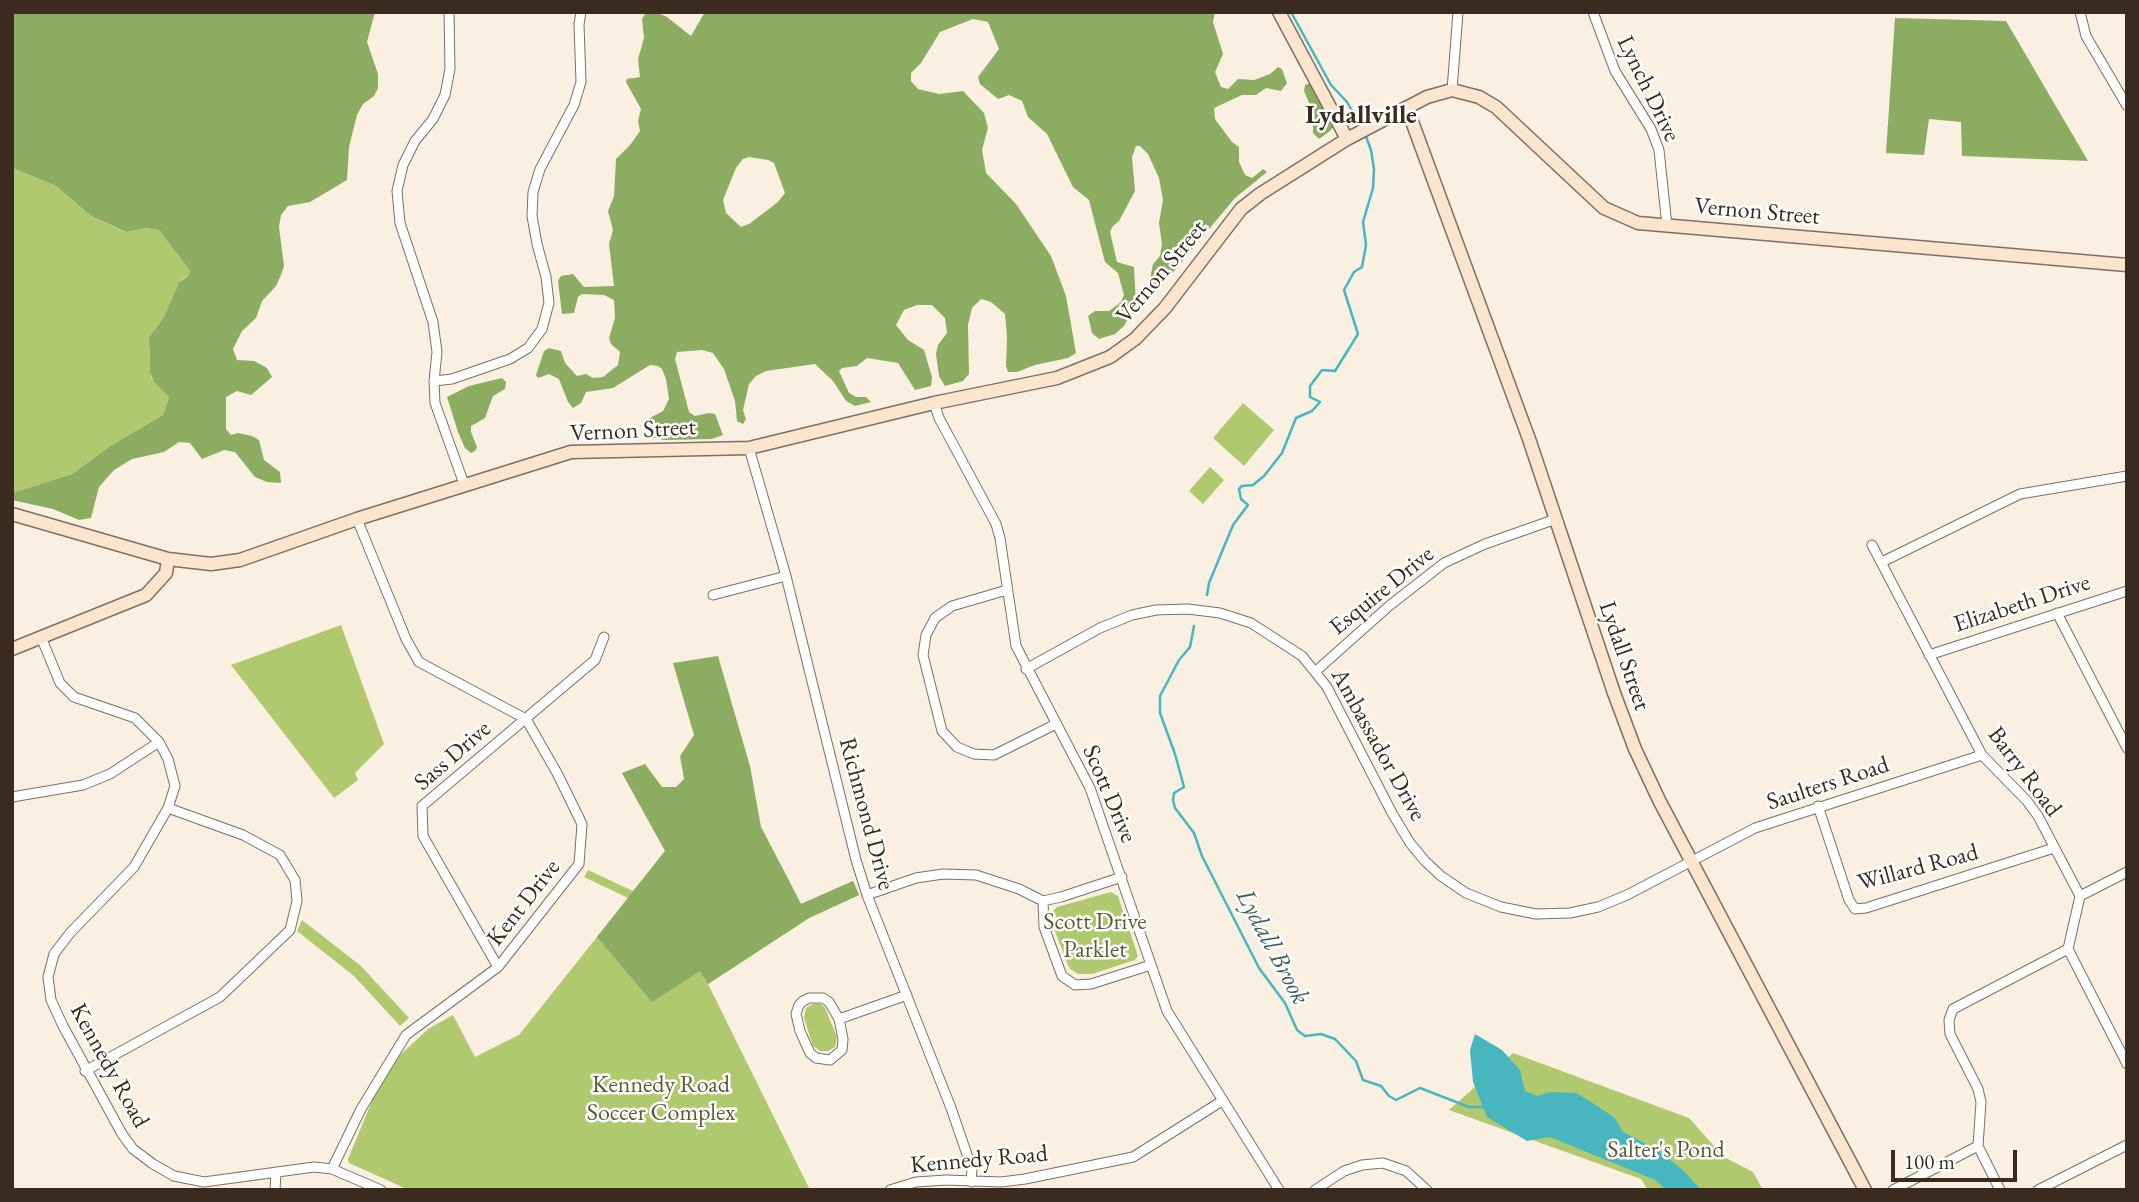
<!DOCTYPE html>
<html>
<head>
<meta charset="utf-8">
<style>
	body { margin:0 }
	#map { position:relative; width:2139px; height:1202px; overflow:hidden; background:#f9f0e1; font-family:"EB Garamond",serif }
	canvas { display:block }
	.frame { position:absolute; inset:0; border:14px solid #3b2a1e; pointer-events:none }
	.scale { position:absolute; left:1891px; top:1150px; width:126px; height:32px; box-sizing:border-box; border:4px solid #3b2a1e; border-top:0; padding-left:9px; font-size:21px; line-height:24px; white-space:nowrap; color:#3b2a1e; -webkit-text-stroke:5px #fff; paint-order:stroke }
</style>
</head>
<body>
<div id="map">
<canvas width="2139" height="1202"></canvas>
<div class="frame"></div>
<div class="scale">100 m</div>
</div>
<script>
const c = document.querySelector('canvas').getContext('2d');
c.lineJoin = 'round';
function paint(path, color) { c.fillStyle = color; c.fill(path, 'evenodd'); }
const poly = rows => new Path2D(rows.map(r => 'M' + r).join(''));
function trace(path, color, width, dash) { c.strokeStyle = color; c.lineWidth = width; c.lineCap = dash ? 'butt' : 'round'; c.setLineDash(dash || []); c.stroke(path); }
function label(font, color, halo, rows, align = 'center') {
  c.font = font + ' "EB Garamond",serif'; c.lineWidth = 5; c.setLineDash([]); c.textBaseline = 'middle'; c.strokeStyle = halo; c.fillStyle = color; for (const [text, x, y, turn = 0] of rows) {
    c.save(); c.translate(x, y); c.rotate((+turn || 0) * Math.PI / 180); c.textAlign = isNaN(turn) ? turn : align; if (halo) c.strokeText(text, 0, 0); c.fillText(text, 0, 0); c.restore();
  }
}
paint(poly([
	[12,168,56,186,91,216,125,232,145,228,159,230,190,271,188,276,183,279,164,317,149,337,150,373,152,379,169,397,163,415,110,446,72,474,12,493],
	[1243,403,1274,430,1244,466,1213,438],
	[1210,467,1224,480,1203,504,1189,491],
	[341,625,384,744,355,773,358,780,334,798,231,665],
	[761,827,801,904,853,881,859,895,809,918,708,984,810,1190,409,1190,349,1163,348,1159,374,1096,397,1058,428,1029,453,1015,475,1057,519,1035,628,898,584,877,588,870,633,891,665,851],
	[1111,892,1118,896,1138,956,1135,960,1092,974,1078,974,1070,969,1067,963,1055,931,1053,911,1057,907],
	[302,920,361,966,409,1018,400,1026,354,976,297,931],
	[813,1004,821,1004,825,1008,837,1037,835,1047,828,1051,820,1051,813,1046,804,1018,806,1008],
	[1513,1053,1689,1118,1724,1157,1753,1172,1763,1190,1648,1190,1641,1179,1449,1110]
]), '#b1c96e');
paint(poly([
	[12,12,375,12,367,42,378,74,378,88,374,96,363,104,357,115,349,147,347,180,310,202,288,206,281,215,279,227,284,266,281,275,276,286,262,301,256,318,242,331,233,349,237,360,254,361,267,368,272,377,251,395,237,391,226,397,226,429,231,435,238,433,252,436,259,440,264,460,280,472,281,483,267,482,255,477,235,452,224,450,202,459,190,443,179,442,164,452,132,459,114,470,99,487,91,518,79,520,53,509,12,500,12,493,72,474,110,446,163,415,169,397,154,382,150,373,149,337,164,317,179,283,188,276,190,271,159,230,145,228,126,232,91,216,56,186,12,168],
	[646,12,656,12,667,17,691,36,705,12,1215,12,1213,22,1223,54,1215,72,1221,87,1228,89,1238,79,1254,80,1270,74,1278,67,1282,69,1287,83,1281,91,1266,88,1256,95,1242,95,1214,108,1215,119,1232,142,1239,147,1239,162,1245,175,1252,178,1263,169,1267,172,1235,198,1158,290,1152,294,1148,289,1153,264,1160,256,1162,244,1159,223,1163,200,1159,178,1148,154,1140,146,1136,146,1132,157,1135,191,1119,221,1113,226,1110,232,1117,262,1134,267,1136,304,1124,326,1115,334,1099,339,1092,333,1088,316,1095,311,1109,311,1121,302,1124,295,1118,273,1105,262,1089,200,1073,187,1047,134,1028,117,1022,101,1009,95,998,99,980,84,978,77,999,49,988,22,973,19,940,32,921,63,911,73,911,81,918,89,939,94,963,91,984,113,988,128,982,150,986,173,1016,204,1051,256,1066,296,1076,353,1068,358,1035,365,1017,372,1008,372,1006,366,1007,337,1005,314,991,302,981,299,972,308,968,325,969,374,963,381,945,386,939,376,936,354,938,345,947,333,945,318,932,305,917,305,904,310,896,325,908,340,924,350,932,377,931,386,915,390,898,363,867,358,857,366,842,368,839,371,849,393,856,397,866,397,871,402,855,406,846,401,833,381,815,364,766,371,756,376,749,384,743,410,746,419,743,424,737,421,735,401,724,369,713,353,702,350,677,352,675,359,689,412,695,416,709,413,715,414,723,435,712,439,664,440,652,437,648,419,663,411,669,399,666,379,662,369,658,366,650,365,613,388,586,392,581,403,573,408,568,402,559,379,549,374,538,378,536,375,544,351,549,348,561,351,565,363,577,376,586,374,593,378,603,377,618,365,620,352,611,344,609,338,615,318,614,300,604,295,582,294,578,297,574,313,562,314,558,281,561,276,573,274,584,287,614,286,609,244,613,230,608,211,614,196,616,159,630,145,640,131,638,121,641,109,626,82,627,79,640,77,638,59,644,38,642,19],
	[749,157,768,160,774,163,785,193,778,202,749,224,741,227,726,213,723,200,736,168,743,159],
	[1895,18,2006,21,2088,161,1962,156,1961,122,1929,119,1924,155,1886,153],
	[1310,83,1332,122,1333,127,1330,131,1319,139,1313,133,1313,112,1304,91,1305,85],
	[502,378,506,382,505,389,493,396,485,418,471,426,471,432,477,447,475,451,471,453,465,448,458,432,447,397,469,386],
	[718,656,750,766,761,827,801,904,853,881,859,895,809,918,708,984,700,971,652,1002,597,937,665,851,622,773,645,764,662,787,676,787,684,779,680,756,694,735,673,663]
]), '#8cad61');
paint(poly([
	[1475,1034,1502,1050,1520,1070,1525,1091,1538,1096,1549,1092,1576,1093,1588,1100,1615,1118,1623,1132,1656,1149,1684,1171,1701,1190,1667,1190,1655,1180,1550,1137,1527,1141,1487,1117,1473,1082,1470,1050]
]), '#47b6bf');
trace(poly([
	[1291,12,1331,85,1347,102,1362,128],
	[1207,595,1209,583,1233,525,1248,505,1241,499,1239,489,1242,486,1253,485,1264,476,1282,453,1296,418,1312,411,1320,402,1310,397,1310,386,1322,370,1335,371,1358,334,1344,290,1354,272,1362,267,1366,245,1363,222,1373,188,1374,169,1371,150,1365,134],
	[1194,626,1190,647,1179,660,1160,696,1160,713,1175,754,1184,787,1174,793,1173,800,1175,808,1194,833,1202,856,1259,968,1285,1003,1297,1030,1305,1036,1321,1034,1335,1039,1356,1061,1363,1080,1381,1086,1389,1096,1396,1100,1420,1088,1469,1107,1485,1107]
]), '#47b6bf', 2.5);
const street = poly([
	[449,12,450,69,445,95,433,119,415,141,403,165,397,191,400,223,433,322,437,352,434,381,435,403,464,484],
	[1593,12,1615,71,1651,129,1659,150,1667,226],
	[2080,12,2086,36,2127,106],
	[1452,90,1458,12],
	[434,381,452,379,510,359,528,348,542,329,549,303,546,277,537,244,532,216,533,192,540,169,574,105,581,82,579,24,581,12],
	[934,403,939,418,996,524,1000,538,1016,646,1090,788,1167,1011,1279,1190],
	[749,448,786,576,856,860,867,895,951,1108,972,1169,971,1182],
	[1872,545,1982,755,2027,801,2038,816,2080,896,2068,949,2127,1064],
	[1882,562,2020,494,2127,476],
	[1007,590,952,606,935,618,926,635,923,655,942,731,957,747,974,754,994,755,1056,724],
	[713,595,786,576],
	[2057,613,2127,748],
	[41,637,60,683,74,697,135,718,159,742,168,759,175,786,168,808,134,867,70,933,54,954,48,977,51,1000,63,1026,122,1134,133,1149,153,1164,174,1176,204,1182,314,1167,332,1169,381,1190],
	[1929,655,2127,591],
	[1026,669,1100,628,1132,615,1156,610,1188,609,1220,613,1251,623,1302,656,1327,687,1392,813,1410,843,1425,861,1441,876,1466,893,1501,907,1536,914,1570,913,1598,907,1627,895,1755,828,1982,755],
	[1316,671,1389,606,1444,563,1485,544,1556,519],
	[12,797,83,785,110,774,159,742],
	[1818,806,1849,900,1855,909,1866,908,2054,848],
	[867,895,916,878,943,874,976,875,1019,889,1043,901,1061,897,1122,877],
	[2080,896,2127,872],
	[1043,901,1044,927,1062,976,1075,985,1091,984,1151,965],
	[498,967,423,836,422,806,595,660,604,637],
	[839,1019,843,1039,842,1050,830,1060,816,1058,810,1053,800,1031,796,1014,799,1005,803,1001,809,998,823,998,829,1002,839,1019,907,995],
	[85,1071,220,997,290,930,297,901,295,880,280,855,243,835,168,808],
	[332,1169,361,1109,406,1035,498,967,579,864,582,824,557,773,526,719,419,662,406,639,357,519],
	[275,1190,276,1172],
	[890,1190,916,1182,946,1180,1001,1182,1025,1179,1133,1157,1222,1101],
	[1315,1190,1344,1171,1362,1165,1383,1163,1406,1171,1427,1190],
	[1893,1190,1978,1146],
	[2000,1190,1978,1146,1981,1102,1978,1089,1950,1034,1949,1020,1953,1009,2068,949],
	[2038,1190,2127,1145]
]);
const secondary = poly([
	[1279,12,1347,139],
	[1407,108,1529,439,1614,693,1635,749,1659,800,1865,1190],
	[12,514,168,559,211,564,240,560,357,519,571,452,749,448,934,403,1057,378,1110,357,1135,339,1165,308,1241,209,1260,194,1347,139,1427,97,1452,90,1479,97,1496,107,1604,208,1638,223,2127,265],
	[12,649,146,595,166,573,168,559]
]);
trace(street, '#7e6f62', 11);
trace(secondary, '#7e6f62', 15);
trace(street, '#fff', 9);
trace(secondary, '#fbe5cf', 12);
label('24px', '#3b2a1e', '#fff', [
	["Lynch Drive",1648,89,64],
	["Vernon Street",1757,212,5],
	["Vernon Street",1162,272,-50],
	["Vernon Street",633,431,-3],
	["Esquire Drive",1382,591,-39],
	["Elizabeth Drive",2022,604,-18],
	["Lydall Street",1624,656,71],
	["Ambassador Drive",1378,745,61],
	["Sass Drive",453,756,-41],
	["Barry Road",2024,772,53],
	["Saulters Road",1828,784,-18],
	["Scott Drive",1109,794,67],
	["Richmond Drive",866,814,75],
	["Willard Road",1918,868,-15],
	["Kent Drive",524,903,-52],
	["Kennedy Road",109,1066,61],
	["Kennedy Road",979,1160,-5]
]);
label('24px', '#5e5a36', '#fff', [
	["Scott Drive",1095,922],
	["Parklet",1095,950],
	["Kennedy Road",661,1085],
	["Soccer Complex",661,1113],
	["Salter's Pond",1666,1150]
]);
label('bold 26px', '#3b2a1e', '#fff', [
	["Lydallville",1361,116]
]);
label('italic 26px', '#40625e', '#fff', [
	["Lydall Brook",1272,947,62]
]);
</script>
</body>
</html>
